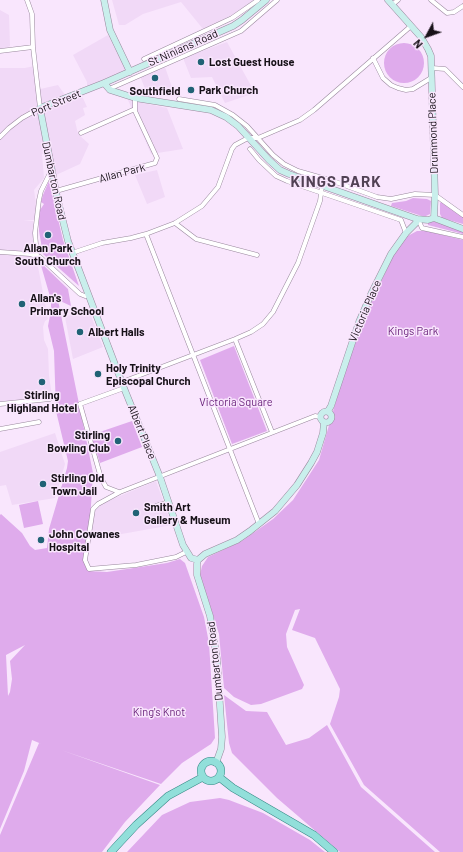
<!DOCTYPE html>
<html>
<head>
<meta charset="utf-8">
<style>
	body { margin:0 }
	#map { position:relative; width:463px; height:852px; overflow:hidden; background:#f9e6fd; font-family:Barlow,sans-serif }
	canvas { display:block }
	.north { position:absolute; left:407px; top:16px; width:40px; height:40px; -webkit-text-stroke:3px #f9e6fd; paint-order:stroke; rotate:229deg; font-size:11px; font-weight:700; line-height:16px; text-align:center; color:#171118 }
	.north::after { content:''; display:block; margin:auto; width:14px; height:18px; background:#171118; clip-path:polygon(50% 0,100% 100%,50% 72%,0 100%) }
</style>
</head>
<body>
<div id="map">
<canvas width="463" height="852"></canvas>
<div class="north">N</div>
</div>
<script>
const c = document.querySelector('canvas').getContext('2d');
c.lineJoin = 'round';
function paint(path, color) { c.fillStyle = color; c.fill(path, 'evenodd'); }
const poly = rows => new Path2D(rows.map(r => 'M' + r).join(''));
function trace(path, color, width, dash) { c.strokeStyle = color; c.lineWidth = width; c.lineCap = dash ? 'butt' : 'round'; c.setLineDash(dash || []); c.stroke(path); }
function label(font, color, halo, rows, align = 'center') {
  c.font = font + ' Barlow,sans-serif'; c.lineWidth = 3; c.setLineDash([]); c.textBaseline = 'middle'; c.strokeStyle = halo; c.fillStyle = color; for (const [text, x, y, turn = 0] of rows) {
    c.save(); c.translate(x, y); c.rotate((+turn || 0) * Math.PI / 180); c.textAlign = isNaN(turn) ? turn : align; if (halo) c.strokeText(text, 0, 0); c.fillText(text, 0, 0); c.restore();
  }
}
paint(poly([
	[112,0,254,0,234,14,203,29,181,2,143,14,125,25,119,25],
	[0,10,9,15,10,46,0,50],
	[108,35,129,76,82,96,87,107,83,108,85,115,75,121,78,134,89,144,80,164,56,175,44,153,42,154,44,178,34,190,36,204,35,220,23,220,33,221,35,251,48,319,45,321,43,327,44,340,48,349,49,376,52,396,0,402,0,68,25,68,34,66,36,90,58,85,65,95,87,87,87,82,73,55],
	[227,42,255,93,225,103,212,77,191,78,183,58],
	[165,67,174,93,146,91,140,76],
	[128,100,167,108,183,149,151,154],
	[157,170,165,197,147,204,135,175],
	[88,308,103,347,73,359,65,317],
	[55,433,65,464,55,498,12,505,6,485,0,486,0,452],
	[156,481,172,525,88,540,95,510,103,503]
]), '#f1d9f7');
paint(poly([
	'384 63a20 20 0 1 1 40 0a20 20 0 1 1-40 0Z',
	[49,181,63,240,79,286,43,254,39,231,39,219,40,210,44,204,41,202,43,195],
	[413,198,427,199,431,201,430,214,426,216,422,216,391,206,392,203,406,201],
	[442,201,463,216,463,224,442,218,440,214,440,203],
	[428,220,463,229,463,234,428,225],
	[417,231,427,231,463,240,463,852,440,852,364,785,330,724,339,697,340,689,315,638,292,630,300,609,295,610,286,634,287,647,304,685,302,689,261,704,251,705,234,697,224,688,219,634,200,575,202,566,208,557,242,541,273,519,293,500,319,460,344,373,367,312,394,254,404,238],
	[40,262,68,289,71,306,58,300,93,473,90,521,84,561,88,571,107,572,167,563,180,559,185,563,204,617,209,643,215,738,211,744,182,763,161,784,61,750,160,785,125,822,102,852,0,852,0,835,39,743,44,745,32,740,24,771,0,829,0,515,1,514,22,533,30,546,35,550,47,548,49,529,67,468,68,461,56,411,54,351,48,326,51,310,51,300],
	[25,645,10,661,12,679,10,692,8,696,6,655],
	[234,346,267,431,232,444,200,360],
	[132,421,142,447,100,463,91,435],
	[38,501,43,524,24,528,19,505],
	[224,695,246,711,267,712,286,745,309,738,327,725,361,787,435,852,340,852,277,798,232,753,229,743],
	[220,798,229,800,263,813,310,840,325,852,127,852,162,815,190,802]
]), '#dfabec');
const street = poly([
	[431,0,447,13,454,12,463,6],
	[392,5,398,0],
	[0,51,33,47],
	[373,58,383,78,391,85,398,88,406,90,413,89,431,78],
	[144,59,232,18,258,0],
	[432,68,445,69,463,87],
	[109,89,241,31,277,0],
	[179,99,215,105,233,115,247,126,273,155,284,164,298,171,333,181,377,197,391,199,415,194,435,195,463,215],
	[81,133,135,109],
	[0,137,9,128,22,118,40,108,33,47,32,14,27,0],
	[250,149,259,160,276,176,287,181,401,220,406,233],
	[56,191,155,163,157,158,135,111,135,98],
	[418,219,422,228,463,237],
	[175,223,196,239,257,255],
	[146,234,259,524],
	[0,252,30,254,40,257,80,294,85,296,89,295],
	[72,253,102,243,131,238,146,234,175,223,202,206,218,187,232,149,235,145,248,138,258,138,300,120,314,110,411,26],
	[37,256,35,233,39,200,41,191,51,171],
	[235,339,272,432],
	[122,382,235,339,251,332,263,324,273,312,298,263,320,201,322,186],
	[0,404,50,399],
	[0,429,39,422],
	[119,492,106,487,101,478,80,404,124,388],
	[156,506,169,502],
	[186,552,176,557,136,565,89,569,85,560,93,509,98,504,120,492,315,416,320,417]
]);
const secondary = poly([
	[104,0,110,30,130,72],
	[388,0,421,37,428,49,431,56,435,195,434,218],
	[104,83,110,90,135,98,211,110,226,117,238,126,269,160,280,170,289,174,417,219,428,220,434,218,463,229],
	[328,411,331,406,359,322,372,292,391,254,406,233,416,223,417,219],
	'320.5 417a5.5 5.5 0 1 1 11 0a5.5 5.5 0 1 1-11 0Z',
	[198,560,191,558,183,545,160,477,124,388,68,241,57,197,40,108,104,83,233,26,242,20,266,0],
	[216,763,221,749,222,737,217,659,210,616,197,575,197,564,198,560,205,554,237,540,250,531,275,511,297,485,311,463,317,452,323,433,324,422]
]);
const primary = poly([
	'201 771a10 10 0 1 1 20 0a10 10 0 1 1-20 0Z',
	[219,777,233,788,314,835,334,852],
	[111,852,136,825,168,796,203,777]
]);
trace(street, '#99889d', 5);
trace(secondary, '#99889d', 7);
trace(primary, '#388986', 8);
trace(street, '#fff', 4);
trace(secondary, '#c9efec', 6);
trace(primary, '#92dfda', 7);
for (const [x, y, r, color] of [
	[201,62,4,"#206275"],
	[155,78,4,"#206275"],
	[191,90,4,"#206275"],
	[48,235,4,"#206275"],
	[22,304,4,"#206275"],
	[80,332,4,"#206275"],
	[98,374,4,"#206275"],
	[42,382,4,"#206275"],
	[118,441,4,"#206275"],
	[43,484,4,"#206275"],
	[136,513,4,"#206275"],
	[41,540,4,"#206275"]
]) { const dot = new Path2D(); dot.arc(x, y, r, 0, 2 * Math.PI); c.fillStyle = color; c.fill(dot); trace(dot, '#f9e6fd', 1.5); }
label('11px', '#171118', '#f9e6fd', [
	["St Ninians Road",183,48,-24],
	["Port Street",56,103,-23],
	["Drummond Place",433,133,-92],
	["Allan Park",122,173,-15],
	["Dumbarton Road",54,181,78],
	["Victoria Place",365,311,-67],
	["Albert Place",142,432,68],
	["Dumbarton Road",215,661,-96]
]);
label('bold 11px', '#171118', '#f9e6fd', [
	["Lost Guest House",209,62],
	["Park Church",199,90],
	["Southfield",155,91,"center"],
	["Allan Park",48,248,"center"],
	["South Church",48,261,"center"],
	["Allan's",30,298],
	["Primary School",30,311],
	["Albert Halls",88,332],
	["Holy Trinity",106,368],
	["Episcopal Church",106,381],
	["Stirling",42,395,"center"],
	["Highland Hotel",42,408,"center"],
	["Stirling",110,435,"right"],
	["Bowling Club",110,448,"right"],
	["Stirling Old",51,478],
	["Town Jail",51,491],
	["Smith Art",144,507],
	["Gallery & Museum",144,520],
	["John Cowanes",49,534],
	["Hospital",49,547]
], 'left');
label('11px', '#6b247c', '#f9e6fd', [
	["Kings Park",413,331],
	["Victoria Square",236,402],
	["King's Knot",159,712]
]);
c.letterSpacing = '1px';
label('bold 15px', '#514154', '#f9e6fd', [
	["KINGS PARK",336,182]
]);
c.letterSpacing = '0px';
</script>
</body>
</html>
